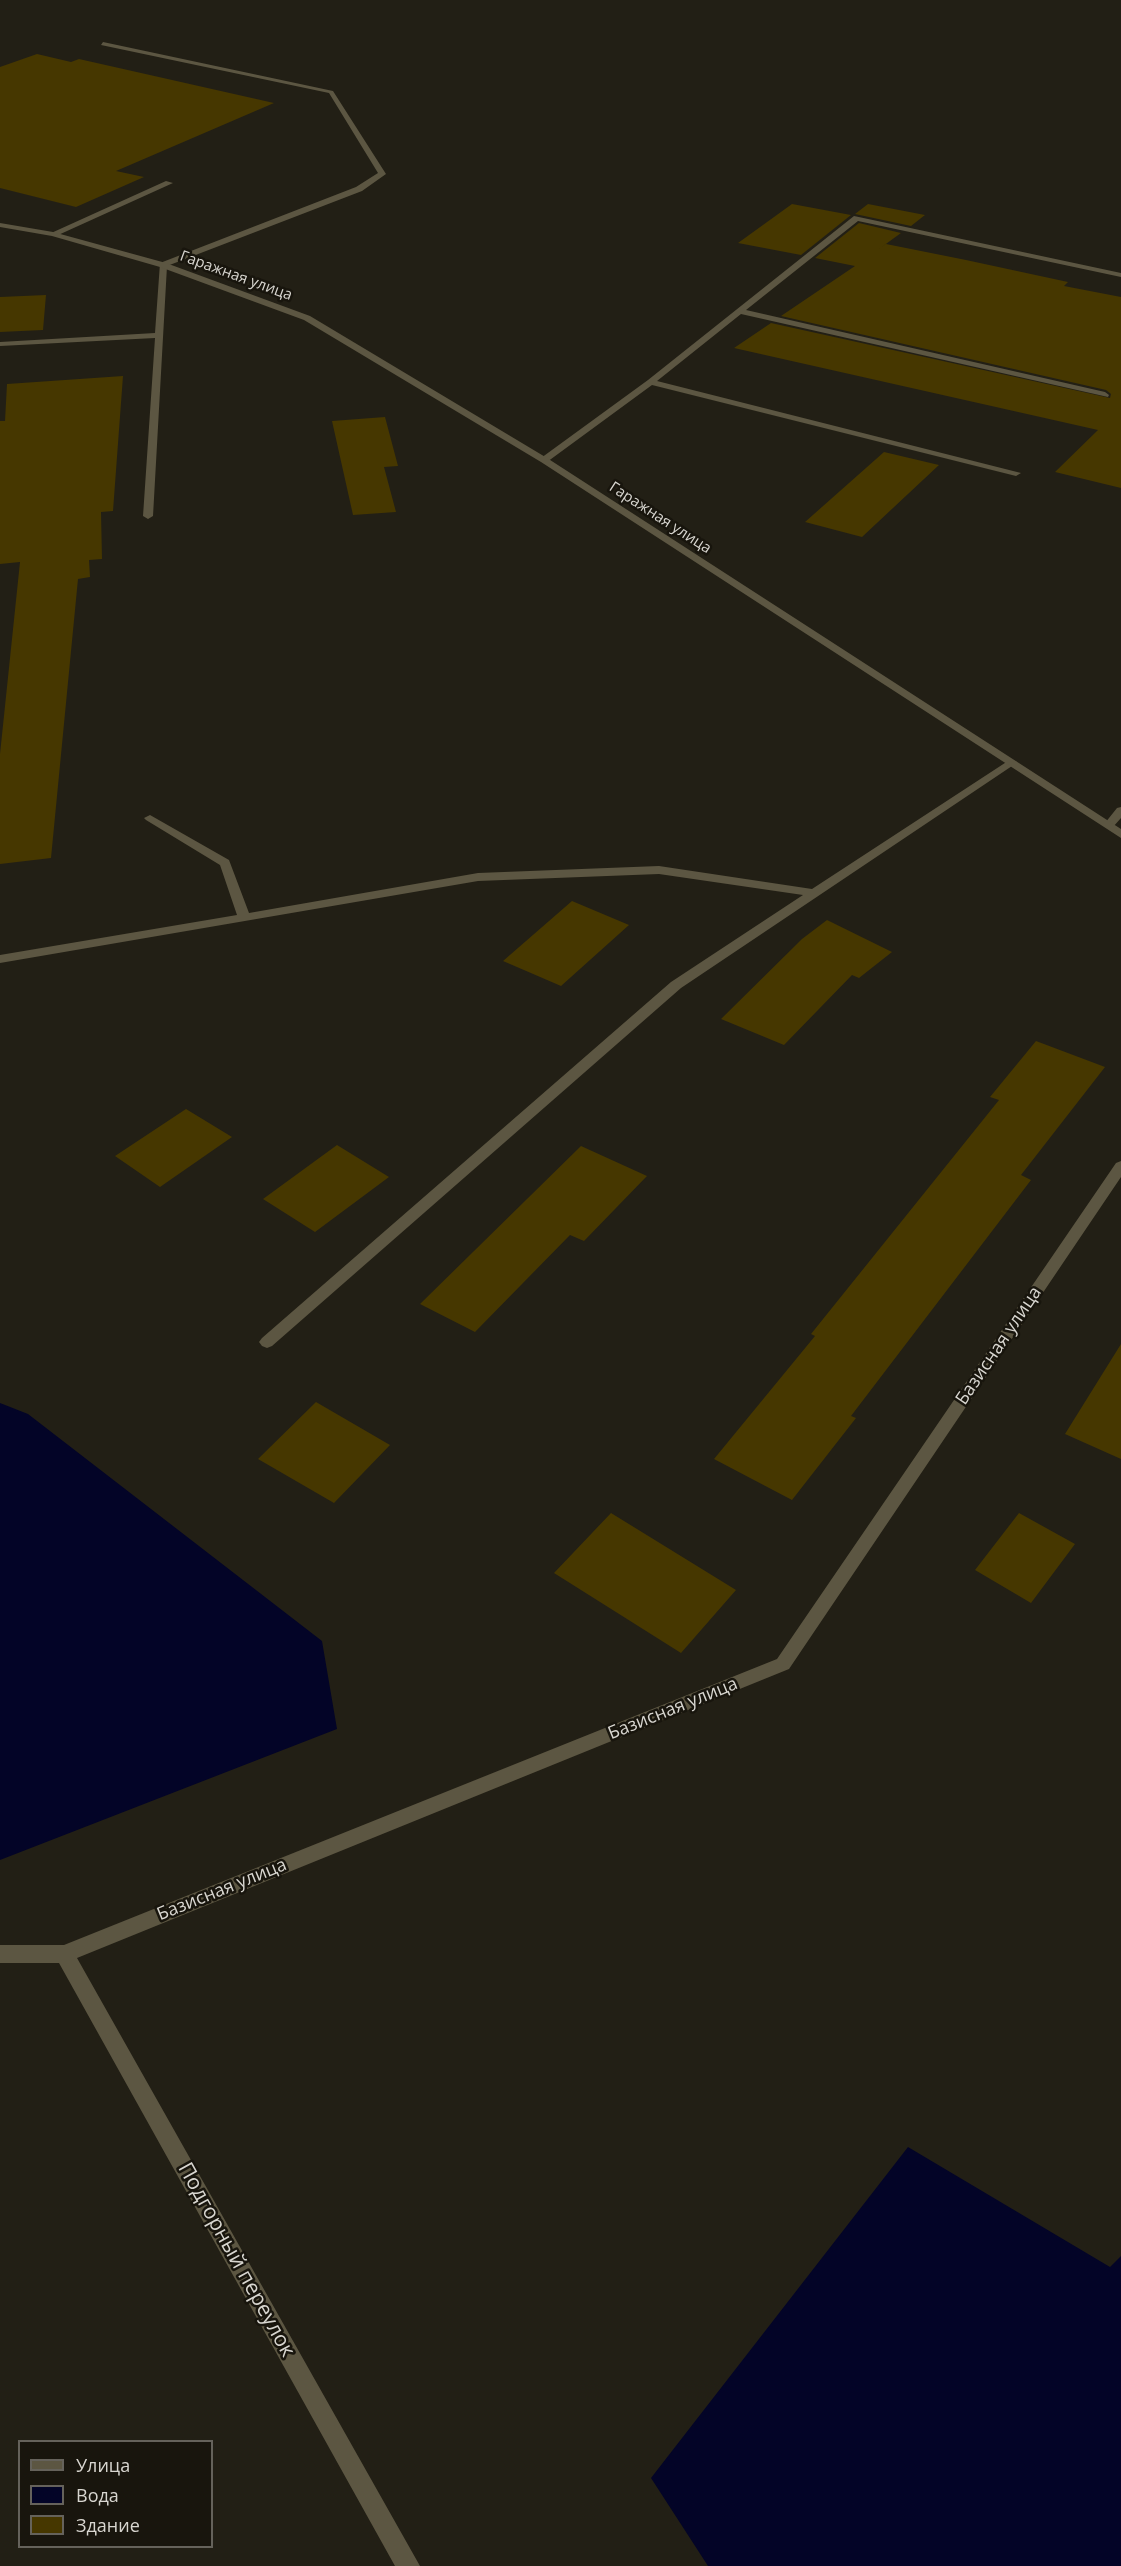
<!DOCTYPE html>
<html>
<head>
<meta charset="utf-8">
<style>
	body { margin:0 }
	#map { position:relative; width:1121px; height:2566px; overflow:hidden; background:#221f15; font-family:"Open Sans",sans-serif }
	canvas { display:block }
	.legend { position:absolute; left:18px; top:2440px; width:195px; height:108px; box-sizing:border-box; background:#18150d; border:2px solid #65625b; margin:0; padding:8px 10px; list-style:none; font-size:18px; color:#d8d6d0 }
	.legend li { display:flex; align-items:center; gap:12px; height:30px }
	.legend b { width:30px; border:2px solid #65625b }
</style>
</head>
<body>
<div id="map">
<canvas width="1121" height="2566"></canvas>
<ul class="legend">
<li><b style="height:8px;background:#5c5642"></b>Улица</li>
<li><b style="height:16px;background:#030427"></b>Вода</li>
<li><b style="height:16px;background:#463700"></b>Здание</li>
</ul>
</div>
<script>
const c = document.querySelector('canvas').getContext('2d');
c.lineJoin = 'round';
function paint(path, color) { c.fillStyle = color; c.fill(path, 'evenodd'); }
const poly = rows => new Path2D(rows.map(r => 'M' + r).join(''));
function label(font, color, halo, rows, align = 'center') {
  c.font = font + ' "Open Sans",sans-serif'; c.lineWidth = 5; c.setLineDash([]); c.textBaseline = 'middle'; c.strokeStyle = halo; c.fillStyle = color; for (const [text, x, y, turn = 0] of rows) {
    c.save(); c.translate(x, y); c.rotate((+turn || 0) * Math.PI / 180); c.textAlign = isNaN(turn) ? turn : align; if (halo) c.strokeText(text, 0, 0); c.fillText(text, 0, 0); c.restore();
  }
}
paint(poly([
	[0,1403,28,1414,322,1641,337,1729,0,1860],
	[908,2147,1110,2267,1121,2256,1121,2566,708,2566,651,2478]
]), '#030427');
paint(poly([
	[37,54,71,62,79,59,274,103,116,171,144,177,76,207,0,188,0,67],
	[792,204,851,215,801,255,738,243],
	[868,204,925,215,911,226,855,214],
	[859,223,901,233,879,249,886,244,966,260,1068,282,1064,286,1121,297,1121,488,1055,472,1098,430,734,348,771,323,1110,398,1111,394,1106,390,781,316,855,266,815,258],
	[46,295,43,330,0,332,0,297],
	[123,376,113,511,101,512,102,559,89,560,90,577,78,579,51,858,0,864,0,754,20,562,0,564,0,421,5,421,7,384],
	[385,417,398,466,384,467,396,512,353,515,332,421],
	[884,452,939,465,862,537,805,522],
	[572,901,629,925,561,986,503,961],
	[827,920,892,952,859,978,852,975,784,1045,721,1019,802,939],
	[1036,1041,1105,1067,1021,1175,1031,1180,851,1416,856,1418,792,1500,714,1459,815,1336,811,1334,999,1100,990,1097],
	[186,1109,232,1137,160,1187,115,1156],
	[337,1145,389,1177,315,1232,263,1199],
	[581,1146,647,1176,584,1241,570,1235,475,1332,420,1304],
	[1121,1344,1121,1459,1065,1434],
	[316,1402,390,1445,334,1503,258,1459],
	[611,1513,736,1590,681,1653,554,1573],
	[1019,1513,1075,1544,1031,1603,975,1570]
]), '#463700');
paint(poly([
	[103,42,333,91,386,174,362,191,167,266,153,516,148,519,143,516,155,338,0,346,0,342,155,333,160,263,356,187,378,173,329,93,101,45,103,42],
	[166,181,173,183,56,236,49,234,166,181],
	[854,216,1121,273,1121,277,858,221,746,310,1105,392,1109,395,1108,397,741,314,657,381,1021,473,1016,476,652,385,547,462,541,462,541,458,648,380,854,216],
	[1011,759,1017,762,1015,764,681,988,272,1346,267,1348,262,1346,259,1342,262,1338,671,982,803,895,659,874,478,881,0,963,0,955,237,915,220,865,146,820,144,818,150,815,229,860,249,913,478,873,659,866,812,889,1011,759],
	[1121,807,1121,818,1113,827,1105,827,1105,823,1117,808,1121,807]
]), '#5c5642');
paint(poly([
	[1121,1161,1121,1177,789,1669,77,1958,420,2566,395,2566,59,1963,0,1963,0,1945,64,1945,777,1659,1116,1163,1121,1161]
]), '#5c5642');
paint(poly([
	[0,223,53,232,166,263,310,316,547,458,1121,829,1121,838,541,462,304,320,160,267,52,236,0,227,0,223]
]), '#5c5642');
label('15px', '#d8d6d0', '#18150d', [
	["Гаражная улица",236,276,20],
	["Гаражная улица",660,518,33]
]);
label('18px', '#d8d6d0', '#18150d', [
	["Базисная улица",999,1346,-56],
	["Базисная улица",673,1709,-22],
	["Базисная улица",222,1890,-22]
]);
label('21px', '#d8d6d0', '#18150d', [
	["Подгорный переулок",236,2260,61]
]);
</script>
</body>
</html>
